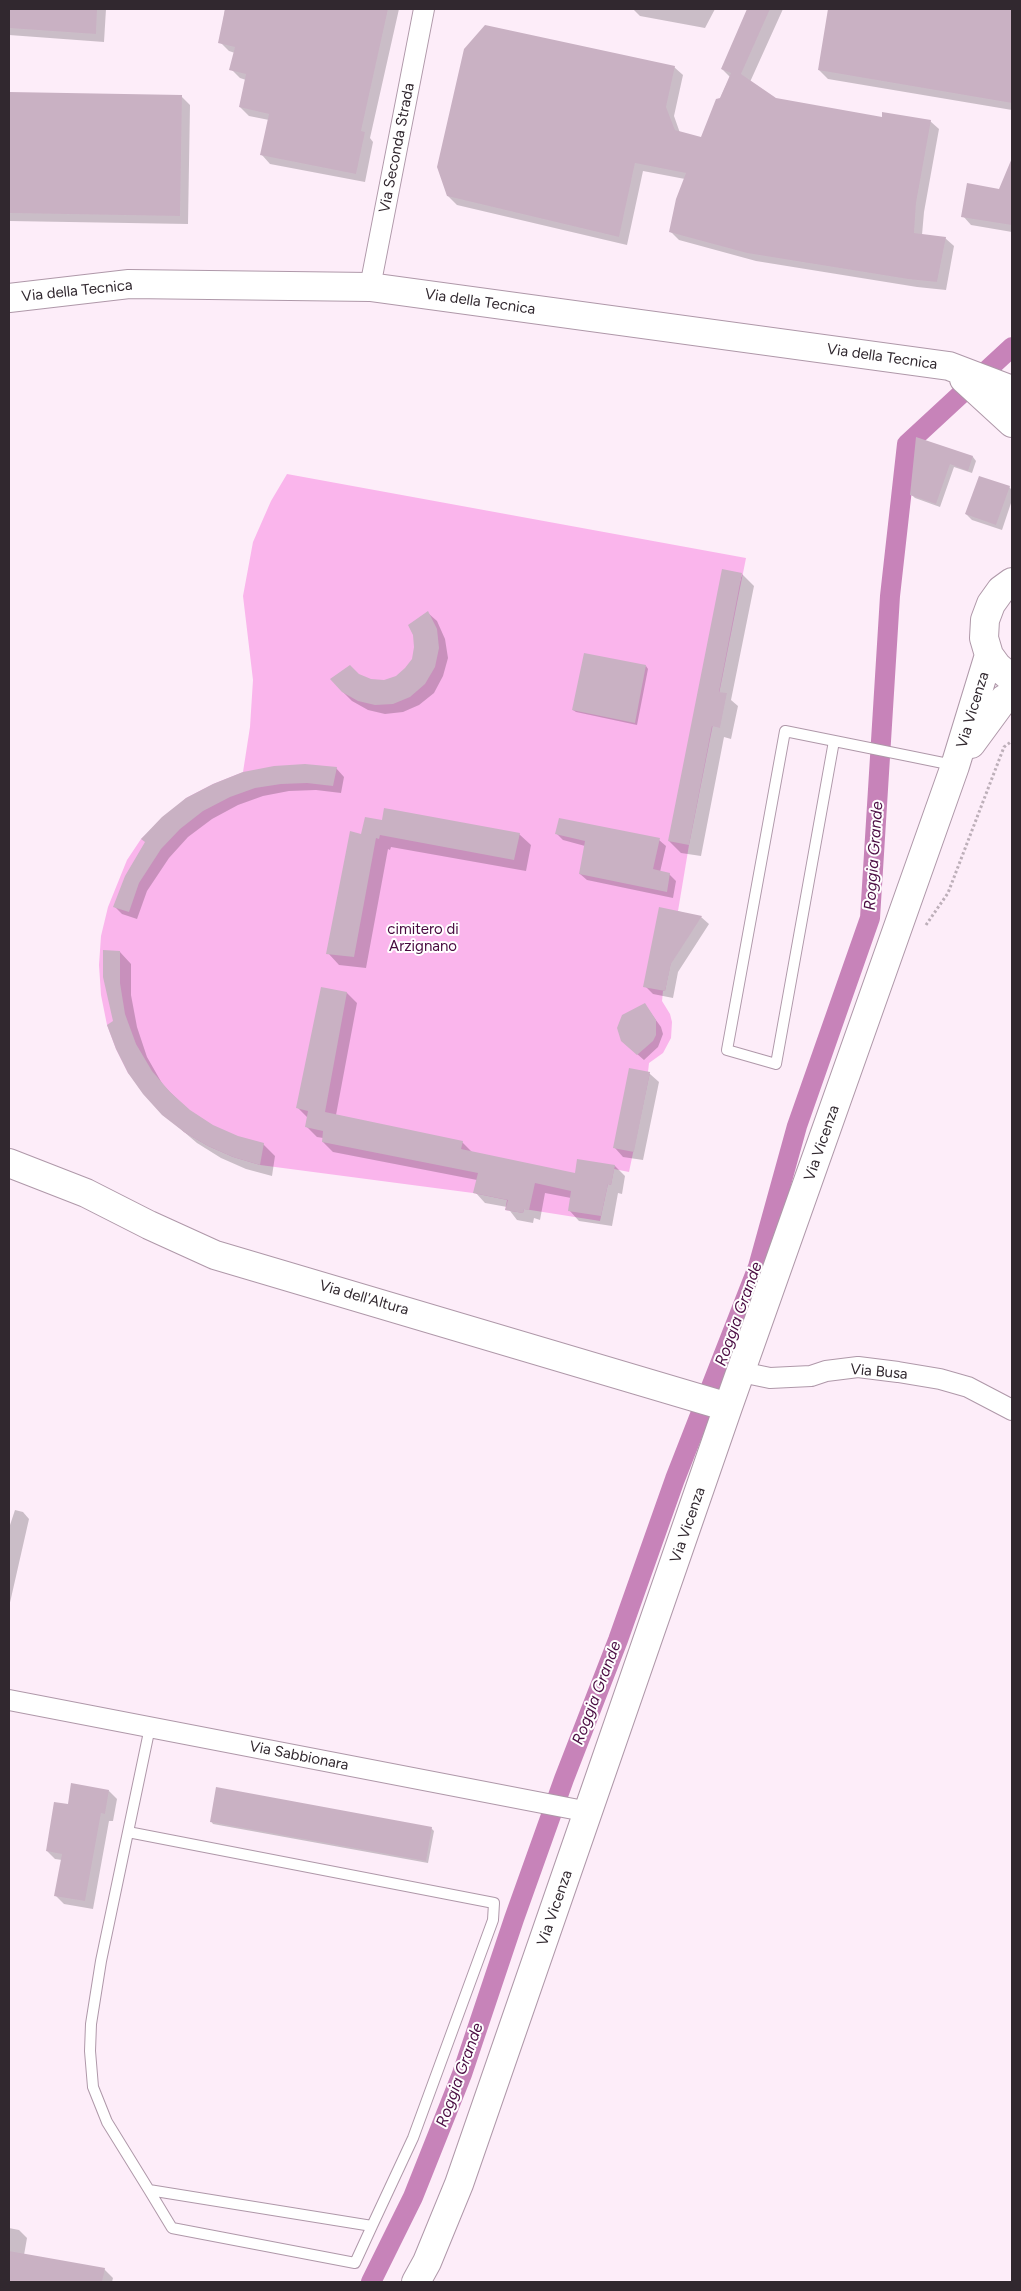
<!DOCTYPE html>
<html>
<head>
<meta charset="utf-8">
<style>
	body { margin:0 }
	#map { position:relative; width:1021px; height:2291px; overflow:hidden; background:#fdedf9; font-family:Figtree,sans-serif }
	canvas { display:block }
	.frame { position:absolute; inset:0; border:10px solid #31282f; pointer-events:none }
</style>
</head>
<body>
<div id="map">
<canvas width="1021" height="2291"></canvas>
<div class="frame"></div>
</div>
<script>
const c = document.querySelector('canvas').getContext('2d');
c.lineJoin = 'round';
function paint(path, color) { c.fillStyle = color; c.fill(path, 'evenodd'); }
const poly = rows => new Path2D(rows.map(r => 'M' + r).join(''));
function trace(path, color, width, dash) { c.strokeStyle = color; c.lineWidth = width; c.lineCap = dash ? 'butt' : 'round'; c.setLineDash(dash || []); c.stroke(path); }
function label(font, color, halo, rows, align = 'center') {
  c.font = font + ' Figtree,sans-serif'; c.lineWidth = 4; c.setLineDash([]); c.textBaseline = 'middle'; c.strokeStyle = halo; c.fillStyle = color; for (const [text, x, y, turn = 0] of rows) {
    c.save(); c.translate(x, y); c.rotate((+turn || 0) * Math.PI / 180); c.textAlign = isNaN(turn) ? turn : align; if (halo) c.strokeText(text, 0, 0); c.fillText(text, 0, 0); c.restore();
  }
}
paint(poly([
	[287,474,746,558,689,845,678,911,681,912,665,991,663,991,662,1001,670,1014,672,1022,671,1038,663,1053,649,1063,648,1072,650,1072,629,1172,614,1169,611,1185,608,1184,600,1221,524,1209,523,1213,505,1210,507,1200,473,1193,260,1165,233,1157,208,1146,184,1132,128,1073,116,1049,107,1025,101,995,99,965,101,936,108,907,127,860,141,839,186,798,213,784,243,772,250,727,253,680,243,596,253,542,271,501]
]), '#fab5ec');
paint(poly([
	[9,9,106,9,104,42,9,35],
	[225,9,399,9,370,138,373,142,365,182,270,164,262,155,269,120,249,116,240,107,246,80,240,78,231,69,235,53,229,51,220,42],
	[633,9,715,9,705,28,640,16],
	[748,9,783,9,750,82,776,99,883,119,930,121,939,129,924,212,922,235,945,238,954,246,946,290,917,287,756,261,679,240,671,232,685,179,643,171,627,245,457,205,448,196,674,67,683,75,674,116,680,133,701,139,730,77,722,69],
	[830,9,1012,9,1012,110,828,79,819,70],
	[9,93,181,96,190,105,188,224,9,221],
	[1012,159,1012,232,971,225,963,216,1000,191],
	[917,439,973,457,976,461,972,473,954,467,940,507,915,498,912,495],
	[1009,487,1012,490,1012,500,1002,530,972,520,966,514],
	[742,574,754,586,731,700,738,706,731,739,724,737,701,856,681,853,669,841],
	[428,613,437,621,445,639,448,658,443,676,434,693,419,705,403,712,385,714,368,710,352,701,343,692,359,675,370,680,384,681,397,677,406,669,413,659],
	[646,666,648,669,637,725,576,712,573,710],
	[336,768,344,777,341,793,316,790,289,791,263,796,238,805,212,819,188,837,169,858,147,891,137,919,122,914,114,906,187,799],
	[383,822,519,834,531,845,526,871,391,847,390,850,388,849,366,968,339,965,328,953,362,836],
	[556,833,659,840,666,846,660,872,669,874,676,881,673,898,587,880,580,874,585,846,563,840],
	[701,917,709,924,678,972,673,998,653,994,645,986],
	[120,952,131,964,131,995,137,1027,147,1057,163,1085,189,1111,212,1126,237,1137,263,1144,275,1156,272,1176,246,1169,221,1158,197,1143,163,1114,114,1021],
	[322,988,347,993,357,1003,336,1115,462,1142,473,1153,576,1174,615,1166,625,1176,622,1194,618,1193,612,1226,579,1221,569,1210,571,1198,545,1193,540,1220,534,1218,533,1223,517,1220,507,1207,485,1203,475,1192,477,1180,333,1152,323,1142,323,1138,317,1137,306,1126,308,1118,298,1108],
	[645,1005,661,1027,663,1034,658,1047,644,1060,629,1047],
	[630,1070,650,1074,659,1082,643,1160,623,1157,615,1148],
	[15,1510,23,1512,29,1519,9,1607,9,1528],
	[109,1791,117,1799,113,1821,109,1821,93,1909,64,1904,56,1896,62,1860,55,1859,47,1851,69,1806],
	[211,1821,431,1828,434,1831,428,1863,213,1824],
	[9,2228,19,2230,27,2238,24,2255,104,2269,113,2278,112,2282,9,2282]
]), '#0003');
trace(poly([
	[371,2282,413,2197,462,2074,514,1919,564,1779,618,1640,675,1479,758,1267,797,1126,870,918,890,596,907,444,1012,347]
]), '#c783b9', 20);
paint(poly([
	[9,9,97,9,96,34,9,28],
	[225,9,388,9,361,131,365,132,356,174,260,155,269,114,239,107,246,74,229,70,235,47,218,43],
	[747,9,770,9,741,74,776,98,882,117,882,112,931,120,916,203,914,233,946,237,937,282,908,279,747,253,669,232,676,199,686,173,635,163,619,237,447,196,437,167,464,49,485,25,675,66,666,107,675,130,701,137,716,99,720,98,731,73,721,69],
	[828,9,1012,9,1012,103,818,70],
	[9,92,182,95,180,216,9,213],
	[1012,158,1012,225,961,217,967,183,999,189],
	[916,437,973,456,968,471,950,464,936,504,910,495],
	[979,476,1010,486,996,525,965,514],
	[722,569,742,573,719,692,727,693,720,728,712,726,689,845,668,841],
	[428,611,437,629,439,648,435,667,425,684,410,697,393,704,375,705,358,701,342,692,330,679,350,665,359,674,371,679,384,680,396,676,405,668,412,659,414,647,413,635,408,625],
	[584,653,646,665,635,723,572,710],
	[305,764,337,767,333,786,307,783,281,784,255,788,230,797,203,811,180,829,161,849,139,883,129,912,113,907,125,876,145,842,141,839,162,817,186,798,213,784,243,772,274,766],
	[384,808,520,833,514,860,380,835,379,839,376,838,354,957,326,954,350,831,361,834,365,817,382,820],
	[559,818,660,838,653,869,670,873,667,892,579,874,585,841,555,834],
	[659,907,702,916,671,964,665,991,643,987],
	[103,950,120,951,120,983,125,1014,136,1044,152,1071,170,1092,190,1110,213,1125,238,1136,264,1143,260,1165,233,1157,208,1146,184,1132,162,1115,143,1094,128,1073,116,1049,107,1025,113,1021,103,977],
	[321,987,347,992,325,1112,463,1141,461,1149,575,1173,577,1159,615,1165,611,1185,608,1184,601,1216,568,1211,571,1191,535,1183,529,1210,524,1209,523,1213,505,1210,508,1200,473,1193,478,1173,322,1142,323,1131,305,1127,308,1111,296,1108],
	[645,1003,656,1020,656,1035,653,1041,637,1055,621,1041,617,1028,622,1015],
	[629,1068,650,1072,634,1152,613,1148],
	[71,1783,109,1790,105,1814,101,1813,85,1901,54,1896,62,1854,46,1851,54,1802,68,1804],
	[216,1787,432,1827,426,1861,210,1822],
	[9,2251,105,2268,102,2282,9,2282]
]), '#c9b1c3');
const lane = poly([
	[834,741,776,1064,727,1050,785,731,909,756,953,765],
	[128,1832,494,1903,493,1920,413,2138,372,2226],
	[149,2190,372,2226,355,2263,172,2228,149,2190,107,2122,93,2087,90,2051,91,2024,101,1961,150,1727]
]);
const street = poly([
	[370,287,424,9],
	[741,1372,770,1378,811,1376,826,1371,858,1367,898,1372,940,1379,968,1387,1012,1410],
	[9,1700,589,1812]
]);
const secondary = poly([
	[9,298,129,284,370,287,949,366,1012,390],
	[964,379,1012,423],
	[1012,582,1001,590,991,604,985,620,984,638,989,655,997,666,1012,679],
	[971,744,1004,699,1012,695],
	[9,1163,86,1193,149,1225,215,1255,728,1407],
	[416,2282,427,2262,459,2184,728,1407,955,766,989,655]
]);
trace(lane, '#af98a9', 12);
trace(street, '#af98a9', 22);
trace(secondary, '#af98a9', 30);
trace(poly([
	[926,925,948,893,1004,747,1012,741]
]), '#bdafb9', 3, [2.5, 2.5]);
trace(lane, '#fff', 10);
trace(street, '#fff', 20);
trace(secondary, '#fff', 28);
label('15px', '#31282f', '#fff', [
	["Via Seconda Strada",397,148,-79],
	["Via della Tecnica",77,291,-6],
	["Via della Tecnica",480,302,8],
	["Via della Tecnica",882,357,8],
	["Via Vicenza",973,710,-73],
	["Via Vicenza",822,1143,-71],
	["Via dell'Altura",364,1298,16],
	["Via Busa",879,1372,5],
	["Via Vicenza",688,1525,-71],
	["Via Sabbionara",299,1756,11],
	["Via Vicenza",555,1908,-71]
]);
label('15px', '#47093f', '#fff', [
	["cimitero di",423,930],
	["Arzignano",423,947]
]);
label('italic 16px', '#4b0d43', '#fff', [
	["Roggia Grande",874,856,-86],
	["Roggia Grande",739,1314,-70],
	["Roggia Grande",597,1693,-69],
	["Roggia Grande",460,2075,-70]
]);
</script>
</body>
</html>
